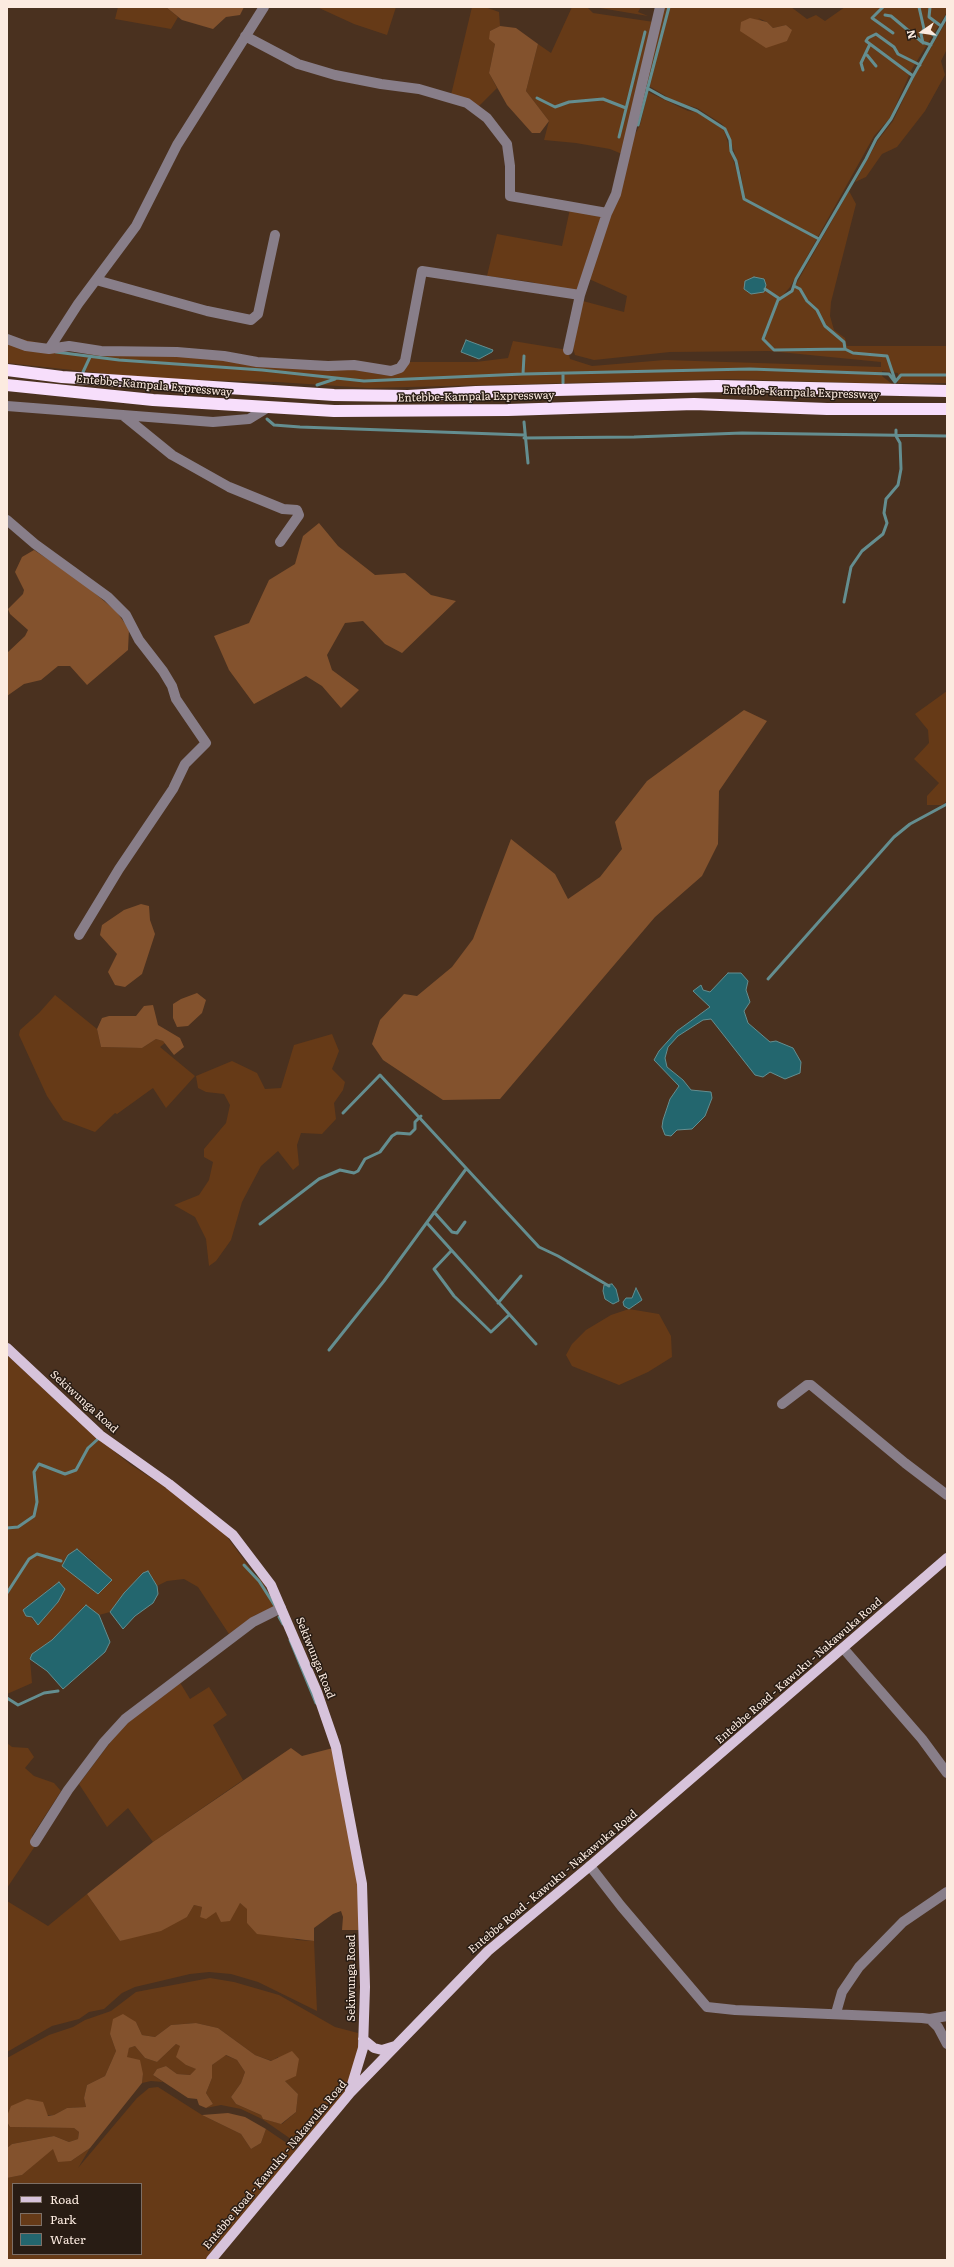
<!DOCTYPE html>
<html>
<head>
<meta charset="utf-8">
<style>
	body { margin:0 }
	#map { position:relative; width:954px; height:2267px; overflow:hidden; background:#4a311f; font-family:Literata,serif }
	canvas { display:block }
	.frame { position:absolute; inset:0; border:8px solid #fcebe0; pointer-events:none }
	.legend { position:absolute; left:12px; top:2183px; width:130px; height:72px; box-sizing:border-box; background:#281c14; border:1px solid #7d6f66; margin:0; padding:5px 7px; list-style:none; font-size:12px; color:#fcebe0 }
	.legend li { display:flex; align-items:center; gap:8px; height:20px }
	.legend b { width:20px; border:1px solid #7d6f66 }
	.north { position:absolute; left:902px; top:12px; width:40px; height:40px; -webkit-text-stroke:3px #281c14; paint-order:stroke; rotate:257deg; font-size:11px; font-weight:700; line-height:16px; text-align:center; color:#fcebe0 }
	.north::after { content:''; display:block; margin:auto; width:14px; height:18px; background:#fcebe0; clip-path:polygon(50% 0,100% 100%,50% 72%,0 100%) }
</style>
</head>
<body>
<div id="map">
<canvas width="954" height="2267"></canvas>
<div class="frame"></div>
<ul class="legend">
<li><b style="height:5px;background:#d7c3db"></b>Road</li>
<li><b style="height:11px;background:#663a17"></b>Park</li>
<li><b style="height:11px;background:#23666e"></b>Water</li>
</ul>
<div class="north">N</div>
</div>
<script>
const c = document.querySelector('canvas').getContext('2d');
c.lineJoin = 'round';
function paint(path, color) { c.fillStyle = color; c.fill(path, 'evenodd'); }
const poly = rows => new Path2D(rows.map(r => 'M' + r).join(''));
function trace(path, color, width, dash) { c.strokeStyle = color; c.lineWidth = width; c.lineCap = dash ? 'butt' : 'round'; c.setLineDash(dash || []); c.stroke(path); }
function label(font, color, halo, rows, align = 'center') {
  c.font = font + ' Literata,serif'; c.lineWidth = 3; c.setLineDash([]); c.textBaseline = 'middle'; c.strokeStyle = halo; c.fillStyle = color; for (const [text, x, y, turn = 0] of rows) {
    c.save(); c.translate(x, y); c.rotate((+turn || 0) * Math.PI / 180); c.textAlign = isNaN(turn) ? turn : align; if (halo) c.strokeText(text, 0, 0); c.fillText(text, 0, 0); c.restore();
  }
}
paint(poly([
	[118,7,166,7,178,17,171,29,115,19],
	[317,7,396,7,387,35,354,24],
	[472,7,485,7,499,12,500,26,490,31,495,44,489,73,497,88,478,107,451,95],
	[572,7,587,7,593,13,654,22,622,154,610,149,576,143,544,140,549,121,526,91,538,44,551,53],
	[594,7,641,7,638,12,648,16],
	[663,7,791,7,807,19,816,15,825,21,845,7,947,7,947,12,912,69,890,118,874,136,790,287,784,294,792,291,849,191,856,204,831,302,830,316,834,330,845,338,847,346,947,346,947,383,898,383,898,373,882,371,882,376,892,384,729,379,369,388,277,382,156,379,7,363,7,336,40,343,70,354,195,355,339,367,383,375,408,362,476,362,508,358,513,341,568,350,570,359,592,366,665,360,881,367,881,362,769,351,670,352,594,360,575,355,573,348,583,301,624,312,627,296,589,279,632,140,640,125,648,92,688,111,697,112,724,130,744,195,741,174,728,132,722,124,697,108,676,102,644,83],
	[758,18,767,22,773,28,786,25,791,29,787,41],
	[947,20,947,49,941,61,945,75,925,111,897,147,882,154,866,177,855,182,878,140,893,121,914,77],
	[570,209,602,217,578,292,550,289,532,282,487,276,497,234,562,246],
	[947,691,947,801,942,805,927,805,927,796,939,783,914,759,929,743,928,730,915,714],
	[55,995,97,1029,101,1047,142,1048,156,1039,163,1041,165,1043,160,1047,195,1076,166,1108,153,1088,117,1114,115,1113,95,1132,63,1120,47,1096,19,1035,20,1030,39,1013],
	[332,1034,339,1051,332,1069,345,1082,343,1090,334,1103,336,1119,322,1134,301,1133,297,1145,299,1165,293,1170,278,1151,261,1166,242,1202,231,1240,216,1261,209,1266,206,1239,195,1217,174,1205,199,1195,209,1180,213,1162,204,1157,204,1149,226,1123,230,1105,224,1094,206,1092,198,1088,196,1076,232,1061,257,1073,265,1089,281,1088,294,1045],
	[629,1309,659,1314,671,1336,672,1357,648,1372,619,1385,572,1366,566,1355,572,1344,586,1330,611,1315],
	[7,1355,89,1431,131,1465,179,1496,225,1534,255,1575,261,1579,277,1607,255,1615,229,1634,198,1587,184,1579,167,1581,157,1586,148,1571,143,1573,124,1593,110,1612,99,1615,86,1605,52,1640,32,1654,30,1659,32,1683,7,1694],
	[77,1549,94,1562,96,1566,112,1580,68,1555],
	[52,1586,58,1602,38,1625,23,1610,42,1596],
	[179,1681,190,1699,209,1687,227,1715,213,1725,243,1780,153,1842,128,1808,107,1827,79,1784,122,1727],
	[7,1743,12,1747,28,1748,34,1757,25,1768,34,1776,54,1783,61,1791,32,1836,35,1846,7,1888],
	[87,1894,120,1941,187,1917,194,1905,202,1907,200,1917,240,1903,248,1909,247,1923,297,1940,314,1941,317,2011,258,1982,231,1974,209,1972,190,1974,135,1987,122,1993,104,2009,89,2012,79,2019,52,2026,7,2052,7,1901,48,1926],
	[210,1978,234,1982,279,1995,335,2027,358,2033,358,2048,347,2089,301,2146,262,2119,241,2109,221,2105,206,2108,213,2104,206,2093,212,2078,212,2065,225,2055,237,2060,245,2072,241,2083,231,2097,236,2104,261,2115,263,2119,282,2124,296,2112,298,2094,285,2081,278,2057,272,2061,255,2055,218,2028,196,2023,171,2025,155,2037,142,2035,136,2022,110,2034,116,2051,105,2076,87,2085,84,2098,86,2107,67,2108,54,2115,7,2116,7,2058,49,2035,73,2027,85,2020,111,2011,136,1992],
	[176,2044,181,2046,186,2065,197,2069,190,2075,177,2074,166,2066,157,2069,153,2075,163,2082,151,2081,142,2083,143,2074,126,2057,129,2048,135,2046,145,2058,157,2062],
	[158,2087,202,2115,241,2134,251,2149,261,2143,266,2129,297,2150,206,2260,7,2260,7,2178,22,2175,53,2148,71,2161,90,2148,78,2168,137,2098,149,2088],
	[13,2184,141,2184,141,2254,13,2254],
	[7,2122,10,2127,74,2128,79,2132,78,2139,69,2142,54,2136,12,2144,7,2148]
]), '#663a17');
paint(poly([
	[166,7,244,7,240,15,226,17,213,29,182,20],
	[750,18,767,22,773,28,786,25,792,30,787,41,766,48,740,31,741,22],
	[500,26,516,28,538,44,526,91,549,121,540,133,532,133,507,105,489,73,495,44,489,39,490,31],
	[319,523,338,546,375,575,405,573,431,595,456,601,402,653,385,644,363,621,345,623,327,655,332,670,359,690,341,708,322,686,306,676,254,704,229,670,214,636,249,623,269,580,295,564,303,536],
	[34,550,79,580,116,611,129,629,128,650,87,685,70,666,58,666,41,680,24,684,7,696,7,653,25,636,28,630,10,614,8,609,23,594,24,590,15,572,22,557],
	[744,710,767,721,719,791,718,844,702,876,655,917,500,1099,443,1100,383,1060,372,1044,380,1020,404,994,417,996,452,967,473,939,511,839,555,874,568,899,600,877,622,849,615,822,647,781],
	[141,904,149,906,150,920,155,934,142,974,125,987,115,985,108,972,117,954,100,935,102,925,124,910],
	[197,993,206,1000,202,1013,188,1026,177,1027,173,1018,173,1004,181,999],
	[153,1005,158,1025,180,1038,184,1047,174,1055,163,1041,156,1039,142,1048,101,1047,97,1029,102,1018,109,1016,136,1016,144,1006],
	[291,1748,302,1756,333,1748,360,1887,359,1930,342,1930,343,1917,341,1911,333,1914,314,1928,314,1941,257,1934,247,1923,247,1909,240,1903,230,1921,221,1922,216,1912,206,1919,200,1917,202,1907,194,1905,187,1917,161,1931,120,1941,87,1894,153,1842],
	[123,2014,136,2022,142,2035,155,2037,171,2025,196,2023,218,2028,255,2055,271,2061,292,2051,299,2059,296,2076,285,2081,298,2094,296,2112,281,2124,263,2119,261,2115,236,2104,231,2097,241,2083,245,2072,237,2060,226,2055,212,2065,212,2078,206,2093,213,2104,206,2108,199,2105,197,2099,188,2098,153,2075,157,2069,166,2066,177,2074,190,2075,196,2069,186,2065,176,2057,180,2046,176,2044,157,2062,145,2058,135,2046,129,2048,127,2057,140,2060,143,2074,142,2083,90,2148,71,2161,58,2162,53,2149,22,2175,7,2178,7,2148,12,2144,54,2136,69,2142,78,2139,79,2132,74,2128,10,2127,7,2122,7,2116,11,2106,27,2099,43,2102,48,2116,54,2115,67,2108,86,2107,84,2098,87,2085,105,2076,116,2051,110,2034,113,2019],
	[228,2113,245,2117,266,2129,261,2143,251,2149,241,2134,202,2115]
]), '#83522d');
const water = poly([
	[754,277,764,279,766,285,764,292,751,294,744,289,745,281,754,277],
	[466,340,493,350,492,352,479,359,461,352,466,340],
	[728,973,741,973,748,981,746,990,750,1002,744,1011,748,1023,770,1042,776,1041,793,1048,801,1062,800,1073,785,1079,770,1072,763,1077,755,1075,711,1019,703,1020,678,1036,668,1047,665,1058,667,1067,683,1080,691,1090,711,1092,712,1098,705,1116,692,1129,677,1130,671,1136,665,1135,662,1127,663,1120,670,1099,679,1086,654,1060,659,1051,677,1031,710,1007,693,991,701,985,703,990,710,992,728,973],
	[612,1284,616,1289,619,1301,613,1304,605,1299,603,1291,604,1285,612,1284],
	[636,1288,642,1300,629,1309,624,1306,623,1302,626,1298,632,1298,636,1288],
	[77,1549,112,1580,98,1594,62,1566,68,1555,77,1549],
	[148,1571,157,1586,158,1594,153,1603,135,1616,123,1629,110,1612,124,1593,143,1573,148,1571],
	[59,1582,65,1589,58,1602,38,1625,32,1617,26,1616,23,1610,59,1582],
	[86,1605,99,1615,110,1642,105,1652,63,1689,47,1671,30,1659,32,1654,52,1640,86,1605]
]);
paint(water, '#23666e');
trace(water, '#648e90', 1);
trace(poly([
	[883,7,872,18,893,33],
	[919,7,924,29,935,36],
	[930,7,929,17,941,26],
	[885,15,891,16,922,42,931,45],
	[923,43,921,34,924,29],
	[867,55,876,66],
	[863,70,861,63,870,44],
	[913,76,866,41,868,38,876,34,894,47,898,54,920,65],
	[647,88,665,98,697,111,725,129,730,140,731,151,736,161,744,199,819,239],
	[537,98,555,107,569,102,603,99,626,108],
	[638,125,669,7],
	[619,137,645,32],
	[794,286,800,289,807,301,817,310,825,326,844,342,845,349,853,353,887,356,895,380],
	[765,289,780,299],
	[845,349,774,350,763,339,778,300,792,291,796,279,866,159,876,139,891,119,912,78,947,16],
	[56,352,119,360,262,370,364,381,523,374,750,369,889,374,895,382],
	[83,372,90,357],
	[523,374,524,356],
	[895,382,901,375,947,375],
	[563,383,563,373],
	[317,385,335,379],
	[267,419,274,425,300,427,524,435],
	[524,422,528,463],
	[524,438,634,437,742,433,947,436],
	[844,602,851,567,862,551,883,534,887,523,884,513,886,499,898,485,901,469,900,443,896,436,896,430],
	[768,979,894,837,910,824,947,804],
	[343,1113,380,1075,539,1247,558,1256,609,1286],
	[434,1212,452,1232,457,1233,465,1222],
	[427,1223,536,1344],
	[260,1224,319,1179,340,1170,354,1173,358,1171,365,1159,380,1152,392,1136,397,1133,410,1134,415,1129,415,1122,421,1116],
	[451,1251,434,1269,454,1296,491,1332,509,1315],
	[498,1303,521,1276],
	[329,1350,384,1281,466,1169],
	[7,1528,18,1527,34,1516,37,1502,34,1472,39,1464,65,1474,76,1470,88,1448,98,1439],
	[244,1565,259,1581,275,1606],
	[7,1593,29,1559,37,1554,61,1561],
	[279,1617,283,1624],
	[290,1640,316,1703],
	[7,1698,18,1705,44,1693,58,1691]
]), '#648e90', 3);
trace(poly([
	[245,36,298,64,335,75,381,84,419,89,467,103,487,118,507,144,510,166,510,196,607,213],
	[96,280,207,311,251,320,258,314,275,235],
	[7,339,26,346,49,349,69,346,101,351,177,352,224,356,257,362,328,366,354,365,391,371,400,368,405,361,422,271,580,295],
	[49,349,78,304,136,226,177,145,264,7],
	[568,350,580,295,607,213,616,194,660,7],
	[7,406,213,422,249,419,267,408],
	[124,416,172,455,229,487,283,509,297,510,299,515,280,542],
	[7,520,35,544,108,597,126,615,139,640,163,671,172,686,176,699,206,743,185,764,173,789,119,869,79,935],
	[782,1404,807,1385,811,1385,905,1463,947,1495],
	[843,1648,922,1739,947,1773],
	[35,1842,68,1790,104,1742,125,1719,253,1622,281,1608],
	[590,1866,621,1906,707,2007,735,2010,922,2018,930,2019,938,2027,947,2044],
	[836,2013,842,1992,859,1967,903,1922,947,1892],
	[930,2019,947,2016]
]), '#887e89', 10);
trace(poly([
	[7,1348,100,1435,169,1484,233,1535,271,1585,317,1692,336,1747,362,1884,365,1987,363,2048,350,2091],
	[363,2039,374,2048,382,2050,395,2046],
	[211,2260,350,2093,488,1951,590,1866,947,1558]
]), '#d7c3db', 10);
trace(poly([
	[7,370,62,377,334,395,408,396,476,392,717,386,947,391],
	[7,385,153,400,334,411,508,410,694,404,827,409,947,409]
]), '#f7defb', 12);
label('11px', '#fcebe0', '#281c14', [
	["Entebbe-Kampala Expressway",154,386,5],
	["Entebbe-Kampala Expressway",801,393,2],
	["Entebbe-Kampala Expressway",476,397,-1],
	["Sekiwunga Road",84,1402,42],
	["Sekiwunga Road",315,1658,68],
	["Entebbe Road - Kawuku - Nakawuka Road",799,1671,-41],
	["Entebbe Road - Kawuku - Nakawuka Road",553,1882,-40],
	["Sekiwunga Road",352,1978,-90],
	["Entebbe Road - Kawuku - Nakawuka Road",275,2165,-50]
]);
</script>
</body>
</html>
